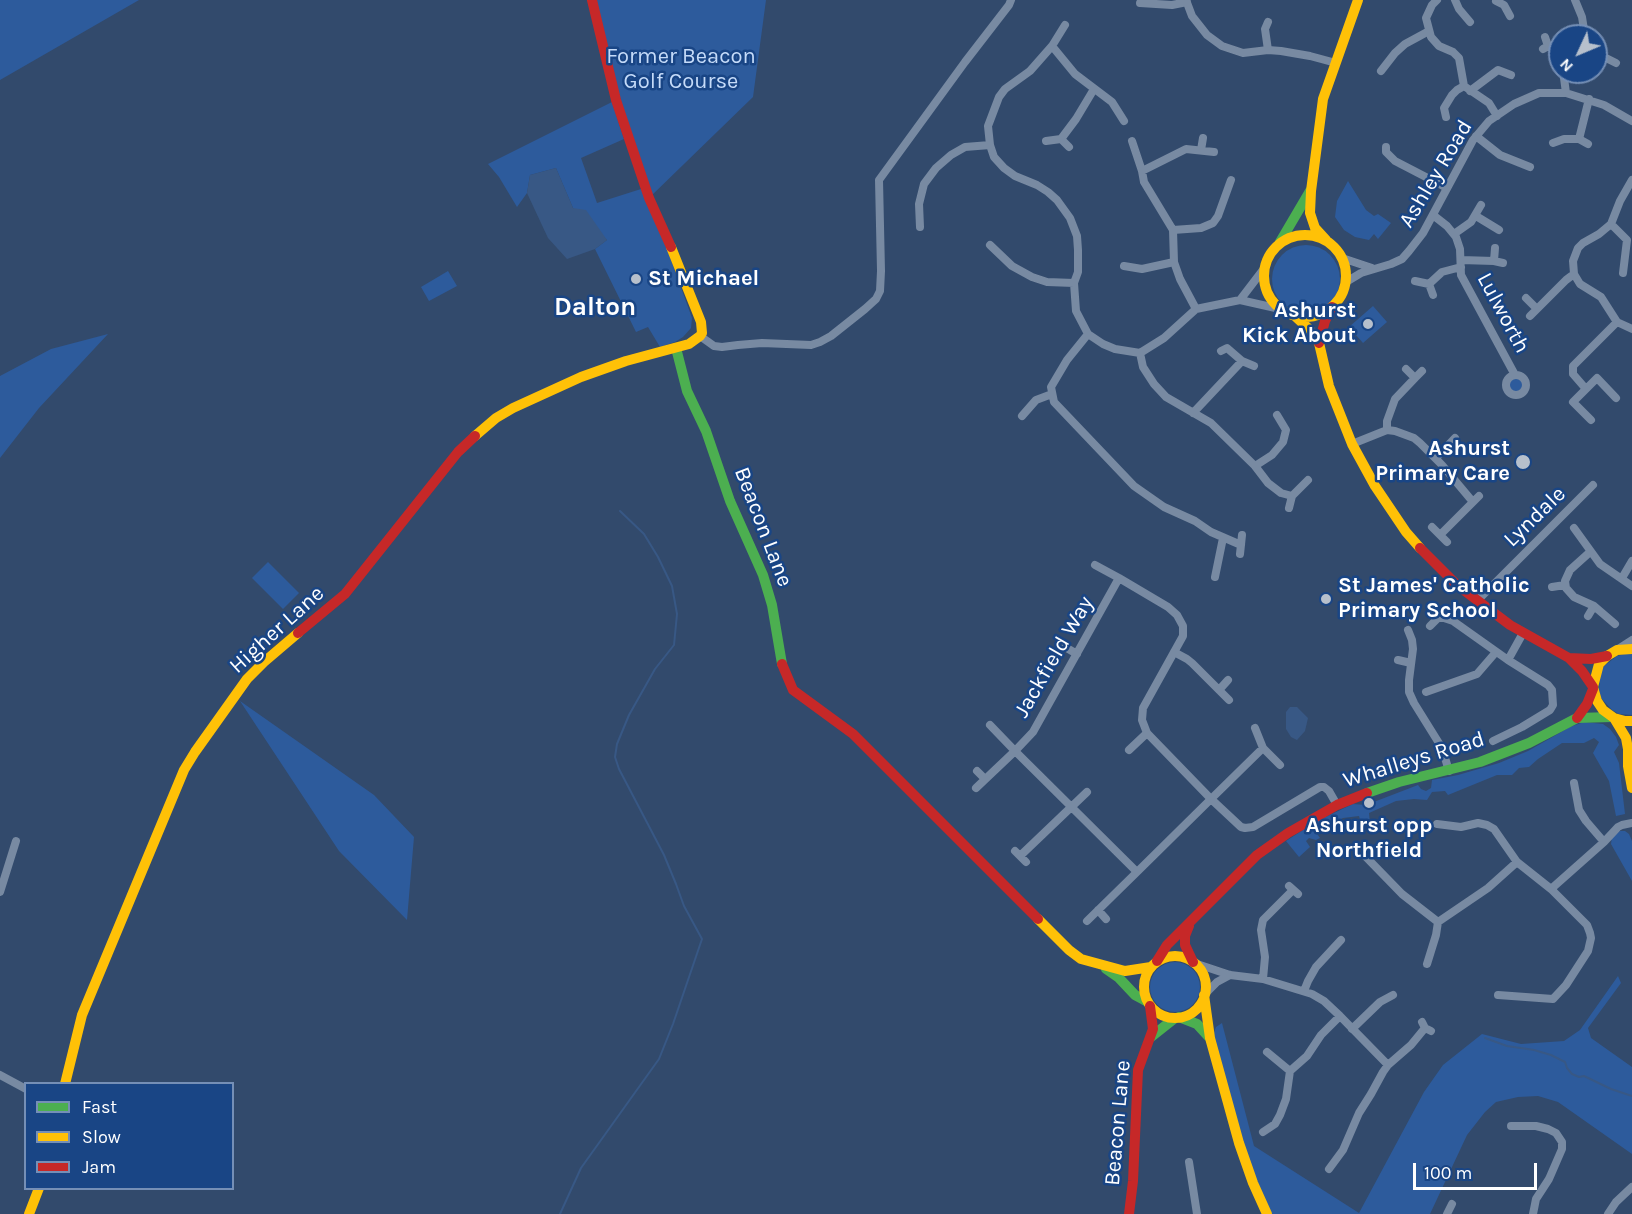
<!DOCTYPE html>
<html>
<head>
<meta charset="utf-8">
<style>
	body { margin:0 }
	#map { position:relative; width:1632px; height:1214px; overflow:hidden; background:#324a6c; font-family:Karla,sans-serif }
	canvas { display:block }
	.legend { position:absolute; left:24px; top:1082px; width:210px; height:108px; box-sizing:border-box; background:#194585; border:2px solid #758fb6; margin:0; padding:8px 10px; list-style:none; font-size:18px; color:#fff }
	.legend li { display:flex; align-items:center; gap:12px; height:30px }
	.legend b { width:30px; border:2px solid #758fb6 }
	.north { position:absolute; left:1548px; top:24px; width:60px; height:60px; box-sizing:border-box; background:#194585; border:2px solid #758fb6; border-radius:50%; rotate:226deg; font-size:16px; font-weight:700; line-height:24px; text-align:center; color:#fff }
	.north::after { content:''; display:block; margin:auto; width:21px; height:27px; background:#b7c0cc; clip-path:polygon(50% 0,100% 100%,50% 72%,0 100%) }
	.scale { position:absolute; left:1413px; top:1163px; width:124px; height:27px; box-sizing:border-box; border:3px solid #fff; border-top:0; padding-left:8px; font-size:18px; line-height:21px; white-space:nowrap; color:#fff; -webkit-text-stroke:4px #194585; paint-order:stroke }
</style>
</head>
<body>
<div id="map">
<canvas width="1632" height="1214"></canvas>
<ul class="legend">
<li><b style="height:8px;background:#4caf50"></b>Fast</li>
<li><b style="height:8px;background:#ffc107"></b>Slow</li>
<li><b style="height:8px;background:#c62828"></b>Jam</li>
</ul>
<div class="north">N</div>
<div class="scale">100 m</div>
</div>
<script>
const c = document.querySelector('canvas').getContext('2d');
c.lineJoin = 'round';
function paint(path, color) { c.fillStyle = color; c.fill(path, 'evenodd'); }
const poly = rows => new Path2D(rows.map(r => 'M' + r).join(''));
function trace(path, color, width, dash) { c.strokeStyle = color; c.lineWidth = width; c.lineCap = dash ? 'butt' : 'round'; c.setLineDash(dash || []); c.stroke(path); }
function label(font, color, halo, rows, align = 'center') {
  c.font = font + ' Karla,sans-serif'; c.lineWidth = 5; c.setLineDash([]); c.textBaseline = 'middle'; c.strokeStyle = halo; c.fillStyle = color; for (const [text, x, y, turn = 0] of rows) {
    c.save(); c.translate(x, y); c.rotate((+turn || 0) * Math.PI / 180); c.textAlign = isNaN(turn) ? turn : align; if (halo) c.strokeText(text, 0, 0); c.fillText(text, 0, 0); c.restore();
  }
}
paint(poly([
	[0,0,139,0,0,80],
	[592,0,766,0,753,97,649,198],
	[612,102,624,139,581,158,597,203,641,189,659,227,692,318,691,328,683,337,675,342,660,347,648,327,636,332,595,249,607,240,573,208,556,168,530,175,527,193,517,207,499,177,488,164],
	[1348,181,1366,210,1374,216,1378,214,1391,223,1378,239,1374,234,1369,240,1355,237,1344,230,1335,217,1337,201],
	'1272 279a34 34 0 1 1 68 0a34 34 0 1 1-68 0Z',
	[448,271,457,286,429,301,421,287],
	[1373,306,1387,322,1363,343,1349,327],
	[108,334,39,408,0,458,0,376,51,349],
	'1509 385a7 7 0 1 1 14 0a7 7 0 1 1-14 0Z',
	[268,562,299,593,283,609,252,578],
	[1625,654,1632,654,1632,715,1619,714,1612,710,1601,698,1599,690,1600,673,1604,666,1617,656],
	[240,701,374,795,414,837,407,920,339,851],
	[1584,722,1603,724,1610,729,1616,737,1619,745,1614,752,1619,763,1625,814,1616,816,1609,781,1593,753,1599,742,1594,738,1584,743,1562,743,1538,759,1529,767,1519,768,1512,775,1497,775,1448,795,1445,791,1432,792,1427,800,1414,799,1396,801,1369,813,1370,824,1361,823,1359,816,1343,818,1315,831,1320,838,1316,840,1309,838,1306,841,1310,847,1299,857,1286,841,1317,821,1353,804,1366,805,1418,785,1421,789,1426,791,1431,788,1432,780,1458,775,1499,763,1528,751,1570,727],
	[1620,831,1625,831,1629,834,1632,841,1632,881,1611,844,1612,837],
	'1150 987a25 25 0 1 1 50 0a25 25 0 1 1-50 0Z',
	[1618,976,1621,983,1588,1028,1591,1038,1632,1067,1632,1154,1558,1102,1538,1096,1518,1097,1496,1102,1485,1112,1467,1135,1430,1214,1271,1214,1248,1160,1212,1038,1216,1027,1222,1023,1254,1146,1359,1213,1424,1092,1443,1065,1482,1034,1521,1044,1564,1041,1580,1030]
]), '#2d5b9c');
paint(poly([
	[556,168,573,208,586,210,607,240,595,249,567,259,548,238,527,193,530,175],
	[1290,707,1297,707,1308,718,1305,731,1297,740,1291,737,1286,729,1286,712]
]), '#385885');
trace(poly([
	[1485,1038,1507,1046,1534,1050,1551,1055,1565,1062,1567,1068,1572,1074,1579,1077,1584,1076,1611,1089,1632,1096],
	[560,1214,581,1168,659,1059,673,1024,702,939,684,906,676,884,664,855,619,769,615,757,617,744,629,715,655,669,674,645,677,614,672,586,658,557,644,534,620,511]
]), '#385885', 2);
trace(poly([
	[1186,0,1192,16,1207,35,1222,46,1243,53,1268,50,1281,51,1310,56,1336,63],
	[1437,0,1432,5,1426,18,1431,37,1439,46,1453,52,1459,58,1464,86,1489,103,1497,116],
	[1455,0,1459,9,1470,22],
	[1575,0,1582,17,1585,36],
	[1496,1,1504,5,1510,16],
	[1140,3,1172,5,1187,2],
	[1065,25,1052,46,1075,74,1112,102,1124,121],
	[1052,46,1030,71,1005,89,999,97,988,126,990,145,994,157,1004,168,1015,176,1037,185,1048,192,1057,200,1070,218,1077,236,1078,250,1078,272,1074,283,1076,311,1088,334,1103,344,1115,349,1140,353,1164,338,1196,309,1240,300,1280,309],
	[1548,46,1560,51],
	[1543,49,1548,46,1545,37],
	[1268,50,1265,29,1268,22],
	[1596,53,1616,63],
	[1381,71,1395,53,1405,44,1429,31],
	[1470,91,1498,70,1511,75],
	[1566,93,1564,78,1566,72],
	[1446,117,1444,108,1452,95,1457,90,1464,86],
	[1476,136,1500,155,1530,167],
	[1061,139,1076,119,1094,89],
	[1579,139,1589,99],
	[1046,141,1061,139,1069,147],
	[1132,141,1142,171,1144,182,1173,230,1174,262,1180,279,1196,309],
	[1553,143,1564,139,1579,139,1588,144],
	[1386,147,1386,152,1395,161,1447,188],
	[1201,150,1203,138],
	[1142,171,1186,149,1214,152],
	[1632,180,1620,201,1611,224,1599,234,1583,243,1578,248,1573,261,1574,274,1580,284,1601,297,1617,322,1632,329],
	[1433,215,1447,226,1456,237,1460,249,1461,275,1515,375],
	[1476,216,1499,230],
	[1611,224,1627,240,1623,273],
	[920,227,919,204,924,184,936,168,951,155,965,147,990,145],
	[1173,230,1201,228,1213,223,1218,216,1231,180],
	[1454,234,1471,222,1481,205],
	[990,245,1012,266,1032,277,1047,282,1074,283],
	[1495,248,1494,261,1503,263],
	[1342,258,1372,268],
	[1461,260,1494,261],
	[1124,266,1142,269,1174,262],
	[1415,281,1429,284,1433,295],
	[1346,282,1361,273,1391,264,1402,259,1409,251,1423,233,1473,140,1489,121,1514,104,1539,93,1566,93,1604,105,1632,121],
	[1429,284,1442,272,1461,267],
	[1526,298,1537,309,1530,316],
	[1240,300,1266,266],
	[1537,309,1566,280,1574,274],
	[1088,334,1067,360,1051,387,1054,402,1134,486,1164,507,1195,521,1211,532,1241,545],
	[700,336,714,346,722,347,738,345,762,343,811,345,820,342,831,336,865,309,876,299,880,291,881,271,879,180,965,62,1009,5,1011,0],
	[1221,351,1227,348,1242,361,1254,366],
	[1140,353,1143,367,1154,384,1166,397,1211,423,1255,466,1268,483,1281,493,1292,496],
	[1406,369,1415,378,1422,371],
	'1506 385a10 10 0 1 1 20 0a10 10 0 1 1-20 0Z',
	[1586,389,1573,374,1573,366,1617,322],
	[1193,413,1242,361],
	[1022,416,1036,400,1052,394],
	[1591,420,1573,402,1597,378,1616,398],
	[1387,430,1387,421,1395,399,1415,378],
	[1352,444,1387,430,1395,431,1414,438,1420,443,1442,465,1473,502],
	[1436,458,1455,438],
	[1255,466,1272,455,1283,442,1286,430,1277,415],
	[1289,508,1292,496,1308,480],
	[1432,527,1447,542],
	[1574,528,1600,564,1632,586],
	[1440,535,1479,496],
	[1590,552,1570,570,1565,581,1566,588,1574,597,1594,606,1615,624],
	[1240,554,1242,535],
	[1095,565,1119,578],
	[1215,577,1223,538],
	[1622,578,1632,561],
	[1552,587,1565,585],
	[1477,601,1593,485],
	[1588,616,1594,606],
	[1430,626,1438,618,1444,618,1453,621,1508,660,1523,633],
	[1408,630,1412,640,1413,649,1409,680,1409,692,1414,703,1442,748,1449,771],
	[1065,647,1077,654],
	[1618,649,1632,640],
	[1174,652,1187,659,1192,663,1229,700],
	[1398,660,1411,663],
	[1219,690,1228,680],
	[1426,692,1477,674,1496,652],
	[1255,728,1263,748,1280,765],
	[1493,741,1522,727,1550,710,1553,705,1552,690,1548,685,1508,660],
	[1263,748,1211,799,1137,872,1015,751,1033,732,1119,578,1168,607,1177,615,1183,626,1183,636,1143,708,1142,720,1147,733,1211,799,1241,827,1245,828,1253,827,1320,787,1324,787,1329,791,1337,805],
	[1129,750,1147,733],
	[977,771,985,779],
	[1574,783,1579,810,1586,821,1604,842],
	[976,788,1015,751,990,725],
	[1437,824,1461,827,1478,823,1487,825,1494,829,1517,862,1551,889,1587,925,1590,933,1591,938,1588,951,1566,985,1553,999,1498,995],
	[1015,851,1026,862],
	[1020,856,1087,792],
	[1366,857,1402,894,1438,922,1488,888,1517,862],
	[1289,886,1298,894],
	[1551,889,1604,842,1618,827,1622,825,1632,823],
	[0,892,16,841],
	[1098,910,1106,919],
	[1087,921,1137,872],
	[1194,963,1230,975,1263,979,1312,994,1324,1001,1340,1016,1388,1065],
	[1427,964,1436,935,1438,922],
	[1263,979,1265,957,1261,930,1263,920,1293,890],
	[1304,991,1308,981,1316,967,1341,940],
	[1205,994,1217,982,1230,975],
	[1422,1022,1425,1028,1431,1031],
	[1352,1029,1380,1002,1393,995],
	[1267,1052,1290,1071],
	[0,1075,26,1089],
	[1511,1126,1536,1126,1548,1129,1556,1133,1562,1142,1562,1149,1549,1179,1536,1199,1533,1214],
	[1263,1132,1275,1124,1280,1115,1286,1099,1290,1071,1307,1056,1321,1035,1340,1016],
	[1189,1162,1197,1214],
	[1329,1169,1343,1150,1359,1113,1371,1094,1383,1072,1388,1065,1411,1045,1425,1028],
	[1447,1214,1452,1204],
	[1608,1214,1616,1202,1632,1187]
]), '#788aa2', 8);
trace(poly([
	[1280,242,1310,191],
	[676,348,687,391,706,431,730,501,763,575,772,605,782,664],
	[1367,793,1399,782,1480,762,1529,743,1577,718,1612,717],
	[1106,969,1119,978,1135,995,1148,1002],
	[1179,1017,1197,1024,1208,1036],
	[1151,1037,1175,1018]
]), '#4caf50', 10);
trace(poly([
	'1264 276a41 41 0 1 1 82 0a41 41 0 1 1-82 0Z',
	[1326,240,1315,228,1310,213,1311,191,1323,99,1358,0],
	[1295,316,1310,330,1319,343,1329,386,1352,444,1375,486,1406,532,1420,548],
	[475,436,496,418,513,408,581,377,626,361,689,344,700,336,702,333,701,322,671,247],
	[1632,649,1617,650,1607,656,1599,664,1593,687,1597,701,1603,710,1614,718,1625,721,1632,721],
	[1614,718,1626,738,1628,749,1628,766,1632,788],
	[1038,919,1069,950,1081,959,1125,971,1151,967],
	'1144 987a31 31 0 1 1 62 0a31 31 0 1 1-62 0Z',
	[1204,995,1210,1038,1239,1143,1253,1183,1267,1214],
	[65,1084,82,1015,184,770,195,752,247,679,264,662,298,633],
	[29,1214,39,1188]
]), '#ffc107', 10);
trace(poly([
	[592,0,616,100,649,198,671,247],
	[1319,343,1325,321,1332,307],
	[1420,548,1457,585,1510,625,1569,658,1582,671,1593,687],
	[298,633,345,594,458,452,475,436],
	[1569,658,1591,659,1607,656],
	[782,664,793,690,853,734,1038,919],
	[1577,718,1587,704,1593,689],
	[1189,926,1185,936,1185,945,1193,962],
	[1157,961,1167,945,1257,855,1288,833,1337,805,1367,793],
	[1129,1214,1133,1181,1138,1070,1153,1029,1150,1006]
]), '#c62828', 10);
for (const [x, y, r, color] of [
	[636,279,6,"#b7c0cc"],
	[1368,324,6,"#b7c0cc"],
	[1523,462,8,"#b7c0cc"],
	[1326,599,6,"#b7c0cc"],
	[1369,803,6,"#b7c0cc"]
]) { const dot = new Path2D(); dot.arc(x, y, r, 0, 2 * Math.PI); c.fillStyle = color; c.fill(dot); trace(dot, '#194585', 2); }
label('22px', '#c5dbf9', '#194585', [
	["Former Beacon",681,57],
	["Golf Course",681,82]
]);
label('22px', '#fff', '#194585', [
	["Ashley Road",1436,174,-59],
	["Lulworth",1503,313,62],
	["Lyndale",1535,517,-44],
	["Beacon Lane",763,527,69],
	["Higher Lane",277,630,-42],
	["Jackfield Way",1054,657,-60],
	["Whalleys Road",1414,760,-17],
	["Beacon Lane",1118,1123,-85]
]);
label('bold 22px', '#fff', '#194585', [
	["St Michael",648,279],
	["Ashurst",1356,311,"right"],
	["Kick About",1356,336,"right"],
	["Ashurst",1510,449,"right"],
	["Primary Care",1510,474,"right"],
	["St James' Catholic",1338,586],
	["Primary School",1338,611],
	["Ashurst opp",1369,826,"center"],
	["Northfield",1369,851,"center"]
], 'left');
label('bold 26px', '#fff', '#194585', [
	["Dalton",595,308]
]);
</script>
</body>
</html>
